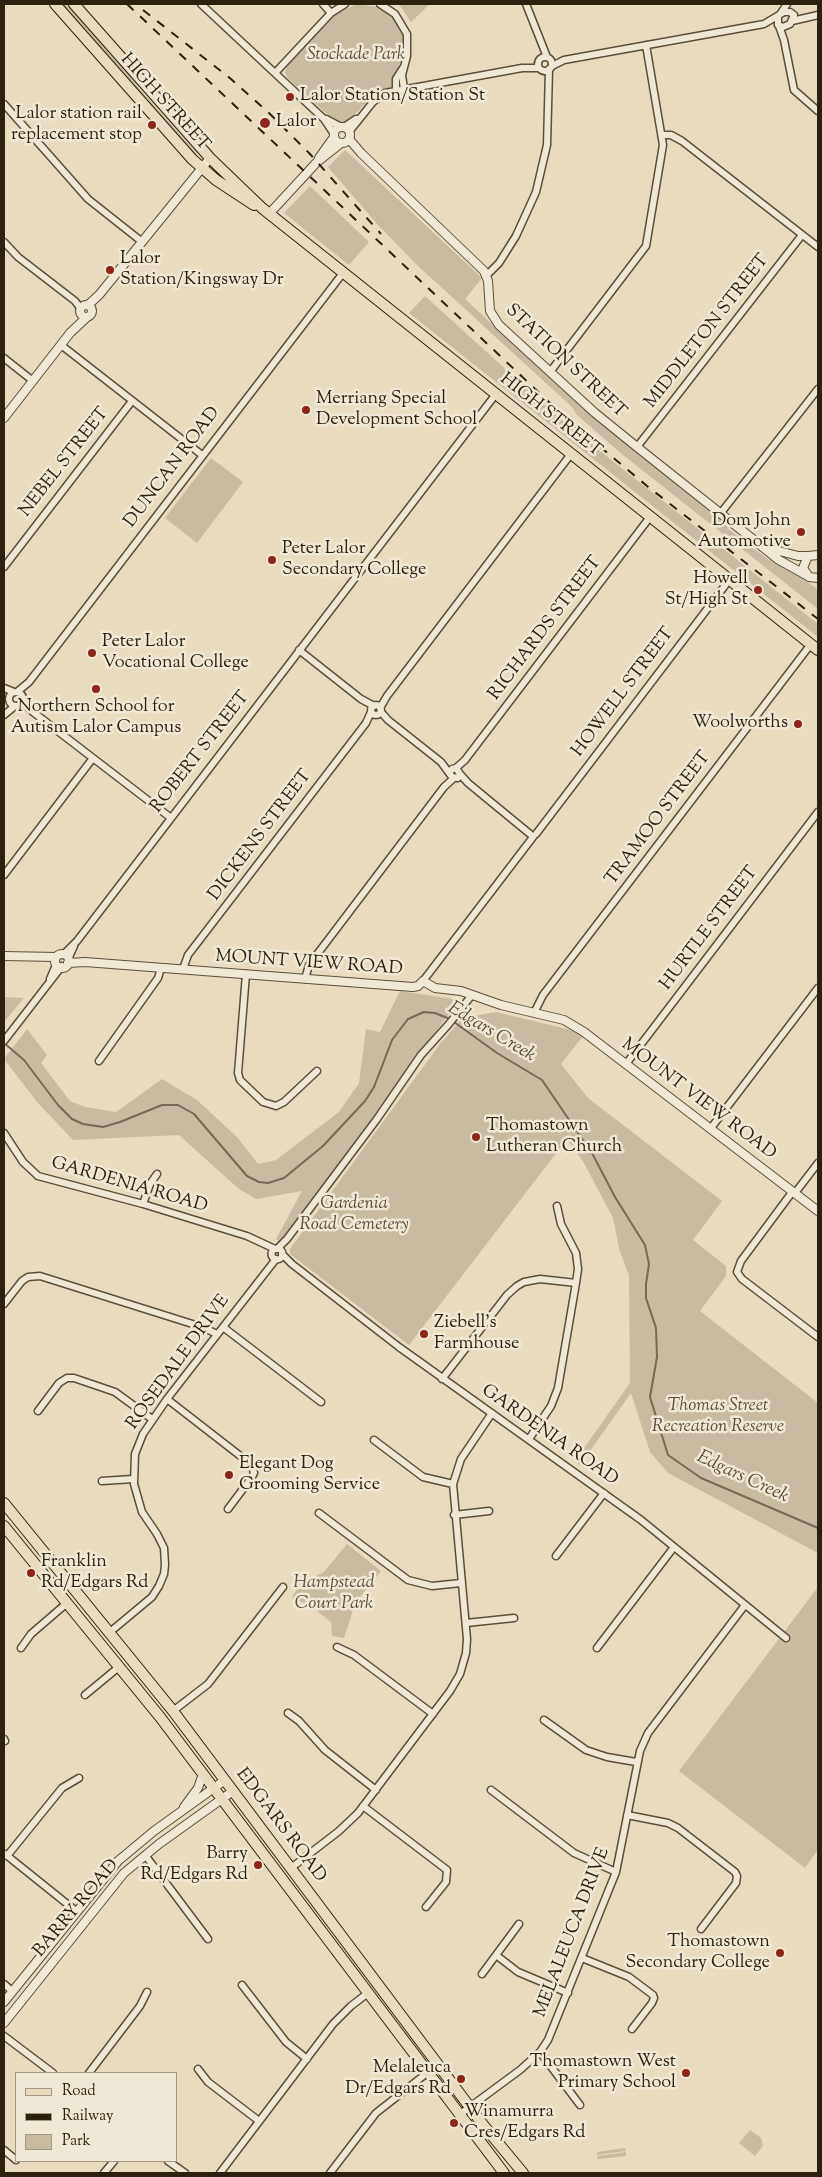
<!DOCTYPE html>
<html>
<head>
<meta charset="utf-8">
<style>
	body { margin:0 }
	#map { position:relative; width:822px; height:2177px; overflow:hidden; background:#e8dbc0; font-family:"Sorts Mill Goudy",serif }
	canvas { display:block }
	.frame { position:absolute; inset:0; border:5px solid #2c200f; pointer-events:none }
	.legend { position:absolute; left:15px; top:2072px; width:162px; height:90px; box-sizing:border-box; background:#f0e8d6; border:1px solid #a29886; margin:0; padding:6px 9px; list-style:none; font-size:15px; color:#2c200f }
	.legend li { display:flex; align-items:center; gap:10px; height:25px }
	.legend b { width:25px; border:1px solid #a29886 }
</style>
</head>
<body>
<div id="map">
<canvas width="822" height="2177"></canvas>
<div class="frame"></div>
<ul class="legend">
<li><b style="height:6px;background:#e8dbc0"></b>Road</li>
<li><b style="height:6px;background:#2c200f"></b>Railway</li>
<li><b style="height:14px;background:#c8bba2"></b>Park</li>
</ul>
</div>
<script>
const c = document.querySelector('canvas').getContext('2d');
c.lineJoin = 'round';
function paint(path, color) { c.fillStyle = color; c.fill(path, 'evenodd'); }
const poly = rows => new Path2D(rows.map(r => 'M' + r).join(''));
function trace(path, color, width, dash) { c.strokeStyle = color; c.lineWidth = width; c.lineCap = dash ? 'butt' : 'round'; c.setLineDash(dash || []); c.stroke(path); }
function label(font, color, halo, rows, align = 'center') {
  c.font = font + ' "Sorts Mill Goudy",serif'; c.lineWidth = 5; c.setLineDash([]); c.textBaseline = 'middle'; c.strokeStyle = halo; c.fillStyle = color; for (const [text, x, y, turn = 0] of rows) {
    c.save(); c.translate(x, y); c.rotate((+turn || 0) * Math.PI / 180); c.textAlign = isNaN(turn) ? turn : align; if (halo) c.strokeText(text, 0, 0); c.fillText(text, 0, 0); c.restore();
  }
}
paint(poly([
	[60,4,70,4,124,66,138,87,197,153,195,155],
	[357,4,377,7,394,17,401,26,405,39,405,53,395,74,392,87,374,95,348,121,339,123,332,119,288,78,285,72,288,65,337,13],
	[399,4,430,4,411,22],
	[345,150,482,278,465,299,580,406,728,526,727,528,769,560,771,557,815,587,818,592,818,609,623,455,577,415,572,407,417,265,379,226,328,167],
	[310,186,369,242,349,265,284,213],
	[425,296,566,424,818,624,818,637,409,313],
	[211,458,243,482,197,543,165,518],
	[400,991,459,1000,281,1243,276,1239,302,1191,256,1199,239,1189,179,1135,73,1140,37,1102,4,1059,27,1029,47,1055,41,1063,70,1101,85,1107,116,1112,162,1079,197,1100,237,1137,258,1164,276,1160,339,1112,359,1083,366,1029,380,1032],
	[4,997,24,998,4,1022],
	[496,1012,571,1030,583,1036,561,1064,588,1098,722,1201,693,1240,726,1266,726,1276,700,1311,818,1403,818,1553,668,1473,650,1452,631,1393,580,1465,575,1461,630,1383,629,1275,620,1252,613,1218,584,1163,567,1139,409,1345,290,1254,290,1249,440,1044,460,1021,467,1017],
	[347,1544,381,1571,355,1604,344,1638,332,1636,331,1622,312,1607,292,1597,296,1591,295,1586,324,1572],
	[818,1587,818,1851,817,1851,805,1868,679,1771],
	[750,2130,761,2138,763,2146,755,2156,739,2143],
	[625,2148,626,2151,597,2155,597,2152],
	[626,2152,626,2156,598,2159,597,2156]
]), '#c8bba2');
trace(poly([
	[454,1022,497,1053,542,1080,593,1155,615,1197,645,1245,649,1264,646,1284,646,1298,656,1328,657,1357,650,1397,668,1455,701,1478,818,1528],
	[4,1043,24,1060,58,1105,72,1119,83,1124,103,1127,120,1122,162,1105,178,1105,194,1114,247,1176,259,1182,268,1183,284,1178,323,1146,365,1101,374,1087,392,1040,408,1019,424,1012,435,1013,450,1019]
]), '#766a55', 2);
const minor = poly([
	[201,4,324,119,334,134],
	[323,4,331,13],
	[380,4,395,14,407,34,407,56,402,75,404,89],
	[526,4,547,57],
	[781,13,787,4],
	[792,21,818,15],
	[779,26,784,40,794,90,818,111],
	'538 64a7 7 0 1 1 14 0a7 7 0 1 1-14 0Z',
	[552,66,564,60,764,24,784,12,790,12,794,15,790,24,783,27,778,25,778,17],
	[275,73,331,13,345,4],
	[396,90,396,79,403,68],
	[4,104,88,199,141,241],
	[326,119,341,127],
	[344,127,356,119],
	[349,132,373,102,385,93,522,68,539,68],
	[662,135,671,135,682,141,818,247],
	[4,242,18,257,75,301,81,309],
	[487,275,499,263,516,236,536,192,547,145,549,69],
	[61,345,202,455],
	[4,358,33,381],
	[550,372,646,246,663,145,646,45],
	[637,447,802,235],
	[720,514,818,389],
	[4,567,132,401],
	[299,650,361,699,374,706],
	[4,688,14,692],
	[17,692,29,682,343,273],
	'9 699a7 7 0 1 1 14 0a7 7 0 1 1-14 0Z',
	[22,701,33,712,171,818],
	'371 710a5 5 0 1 1 10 0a5 5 0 1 1-10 0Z',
	[380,708,387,696,571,454],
	[381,712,388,720,441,762,452,777,458,778,460,774,456,768,452,769,450,772],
	[4,715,15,706],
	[456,768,465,760,650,517],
	[460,774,468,783,530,834],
	[536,834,730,579],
	[4,875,93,758],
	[63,955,77,941,496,394],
	[69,957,74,946],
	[183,969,188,955,366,723,371,712],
	[246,974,238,1073,240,1080,263,1102,276,1106,284,1102,317,1071],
	[50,979,56,965],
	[305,979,309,965,444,787,454,778],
	[423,981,533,837],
	[534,1013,543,995,811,644],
	[4,1041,62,966],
	[99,1061,158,978,161,968],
	[626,1064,818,812],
	[711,1128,818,988],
	[4,1133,23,1162,38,1176,143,1204,247,1236,275,1249],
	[793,1191,741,1261,737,1272,742,1279,818,1337],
	[795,1193,818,1163],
	[143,1204,150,1184,157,1174],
	'271.5 1254a5.5 5.5 0 1 1 11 0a5.5 5.5 0 1 1-11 0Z',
	[277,1249,287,1239,377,1119,421,1055,448,1025,472,995],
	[282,1254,292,1264,399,1347,641,1520,786,1638],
	[4,1304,22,1281,28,1277,40,1276,202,1327,217,1334],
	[223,1327,321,1402],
	[442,1379,507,1295,517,1286,524,1282,540,1279,576,1283],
	[167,1399,252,1465,254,1473,252,1477,228,1509],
	[38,1411,59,1383,67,1378,74,1378,115,1392,152,1419],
	[529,1439,551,1406,558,1388,576,1283,578,1269,576,1253,561,1224,557,1206],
	[374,1440,423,1477,453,1484],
	[102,1481,133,1479],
	[319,1513,408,1580,432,1586,461,1583],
	[454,1515,489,1511],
	[556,1556,604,1493],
	[466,1623,514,1618],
	[110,1632,152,1597,159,1586,164,1574,165,1565,164,1548,157,1534,142,1512,134,1484,135,1454,143,1434,167,1399,276,1259],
	[337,1647,354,1655,433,1714],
	[21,1648,31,1634,67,1603],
	[597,1648,674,1547],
	[85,1695,120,1666],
	[173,1711,208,1684,283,1587],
	[288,1713,299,1721,325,1750,376,1790],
	[544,1720,586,1750,607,1757,636,1762],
	[4,1739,5,1741],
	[491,1790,574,1853,616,1872],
	[363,1806,447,1870,446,1882,426,1907],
	[627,1815,668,1823,678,1828,735,1872,737,1876,736,1883,701,1929],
	[5,1854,76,1911],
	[145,1855,208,1939],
	[7,1856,62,1788,79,1778],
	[291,1868,339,1831,358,1813,450,1691,460,1674,466,1653,467,1639,453,1484,461,1459,492,1413],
	[496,1955,518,1972,568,1993],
	[582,1958,629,1977,653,1995,654,1998,652,2003,632,2029],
	[482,1974,519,1924],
	[4,1984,12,1991],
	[242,1985,286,2042,307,2059],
	[4,2036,53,2073],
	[540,2052,580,2105],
	[198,2069,208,2082,259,2121],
	[89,2073,140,2006,147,1992],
	[459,2115,520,2070,540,2052,548,2040,616,1872,640,1751,648,1733,745,1605],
	[4,2150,16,2160],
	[168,2161,185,2173],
	[104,2173,114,2161],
	[220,2173,333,2024,351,2006,368,1993],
	[330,2173,376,2113,427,2073]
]);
const tertiary = poly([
	'334 135a8 8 0 1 1 16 0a8 8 0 1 1-16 0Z',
	[349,139,361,153,484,271,488,281,490,311,499,325,595,413,637,447,779,560,806,575],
	[319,158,334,137],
	[269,214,317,162,341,143],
	[88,305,99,295,210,158],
	'80 311a6 6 0 1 1 12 0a6 6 0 1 1-12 0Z',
	[4,418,70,333,87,317],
	[768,548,798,556,808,556],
	[818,555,808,556,803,568,809,577,818,578],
	'55 961a7 7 0 1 1 14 0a7 7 0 1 1-14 0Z',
	[4,956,56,957],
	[68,963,85,962,413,987,418,986,423,981,435,988,461,991,501,1005,564,1020,584,1032,818,1211],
	[184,1807,198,1788,203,1774],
	[4,2002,118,1861,154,1831,225,1780],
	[4,2023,124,1873,159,1844,233,1791]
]);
const primary = poly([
	[55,4,192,159,216,180,254,205],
	[74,4,210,158,262,208,818,650],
	[4,1503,173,1711,484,2126,523,2173],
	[4,1526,160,1717,504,2173]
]);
trace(minor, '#5b4f3b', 9);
trace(tertiary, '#5b4f3b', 10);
trace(primary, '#2c200f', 12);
trace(minor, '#f0e8d6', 6);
trace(tertiary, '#f0e8d6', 8);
trace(primary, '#e8dbc0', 10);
trace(poly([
	[127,4,568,420,647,486,818,619],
	[143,10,231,79,268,112,310,154,381,234]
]), '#2c200f', 2, [9, 9]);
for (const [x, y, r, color] of [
	[290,97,5,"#8f2418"],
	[265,123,6,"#8f2418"],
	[152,125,5,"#8f2418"],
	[110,270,5,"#8f2418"],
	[306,410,5,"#8f2418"],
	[801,532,5,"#8f2418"],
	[272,560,5,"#8f2418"],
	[758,590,5,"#8f2418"],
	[92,653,5,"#8f2418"],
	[96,689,5,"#8f2418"],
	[798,724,5,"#8f2418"],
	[476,1137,5,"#8f2418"],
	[424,1334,5,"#8f2418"],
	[229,1475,5,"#8f2418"],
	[31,1573,5,"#8f2418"],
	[258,1865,5,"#8f2418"],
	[780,1953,5,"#8f2418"],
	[686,2073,5,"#8f2418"],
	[461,2079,5,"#8f2418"],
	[454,2123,5,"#8f2418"]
]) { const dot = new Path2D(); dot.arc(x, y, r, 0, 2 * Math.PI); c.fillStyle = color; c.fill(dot); trace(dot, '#f0e8d6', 2); }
label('italic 18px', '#5b4e3b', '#f0e8d6', [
	["Stockade Park",356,56],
	["Gardenia",354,1205],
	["Road Cemetery",354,1226],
	["Thomas Street",718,1407],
	["Recreation Reserve",718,1428],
	["Hampstead",334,1584],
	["Court Park",334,1605]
]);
label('18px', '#2c200f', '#f0e8d6', [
	["Lalor Station/Station St",300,97],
	["Lalor station rail",142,115,"right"],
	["replacement stop",142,136,"right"],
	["Lalor",276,123],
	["Lalor",120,260],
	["Station/Kingsway Dr",120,281],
	["Merriang Special",316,400],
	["Development School",316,421],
	["Dom John",791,522,"right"],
	["Automotive",791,543,"right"],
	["Peter Lalor",282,550],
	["Secondary College",282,571],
	["Howell",748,580,"right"],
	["St/High St",748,601,"right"],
	["Peter Lalor",102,643],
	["Vocational College",102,664],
	["Northern School for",96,708,"center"],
	["Autism Lalor Campus",96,729,"center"],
	["Woolworths",788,724,"right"],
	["Thomastown",486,1127],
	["Lutheran Church",486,1148],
	["Ziebell's",434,1324],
	["Farmhouse",434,1345],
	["Elegant Dog",239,1465],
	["Grooming Service",239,1486],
	["Franklin",41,1563],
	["Rd/Edgars Rd",41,1584],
	["Barry",248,1855,"right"],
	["Rd/Edgars Rd",248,1876,"right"],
	["Thomastown",770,1943,"right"],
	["Secondary College",770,1964,"right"],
	["Thomastown West",676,2063,"right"],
	["Primary School",676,2084,"right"],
	["Melaleuca",451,2069,"right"],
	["Dr/Edgars Rd",451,2090,"right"],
	["Winamurra",464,2113],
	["Cres/Edgars Rd",464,2134]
], 'left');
label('18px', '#2c200f', '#f0e8d6', [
	["HIGH STREET",164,103,48],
	["MIDDLETON STREET",708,332,-52],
	["STATION STREET",565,362,43],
	["HIGH STREET",550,416,38],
	["NEBEL STREET",65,463,-52],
	["DUNCAN ROAD",173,468,-53],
	["RICHARDS STREET",546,629,-53],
	["HOWELL STREET",624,693,-53],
	["ROBERT STREET",201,753,-52],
	["TRAMOO STREET",659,819,-53],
	["DICKENS STREET",261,836,-53],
	["HURTLE STREET",710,929,-53],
	["MOUNT VIEW ROAD",309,964,4],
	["MOUNT VIEW ROAD",698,1100,37],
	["GARDENIA ROAD",129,1186,16],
	["ROSEDALE DRIVE",179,1363,-54],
	["GARDENIA ROAD",549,1436,35],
	["EDGARS ROAD",280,1826,53],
	["BARRY ROAD",77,1909,-50],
	["MELALEUCA DRIVE",573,1933,-69]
]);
label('italic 19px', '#574b38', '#f0e8d6', [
	["Edgars Creek",491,1033,31],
	["Edgars Creek",742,1478,25]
]);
</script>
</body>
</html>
